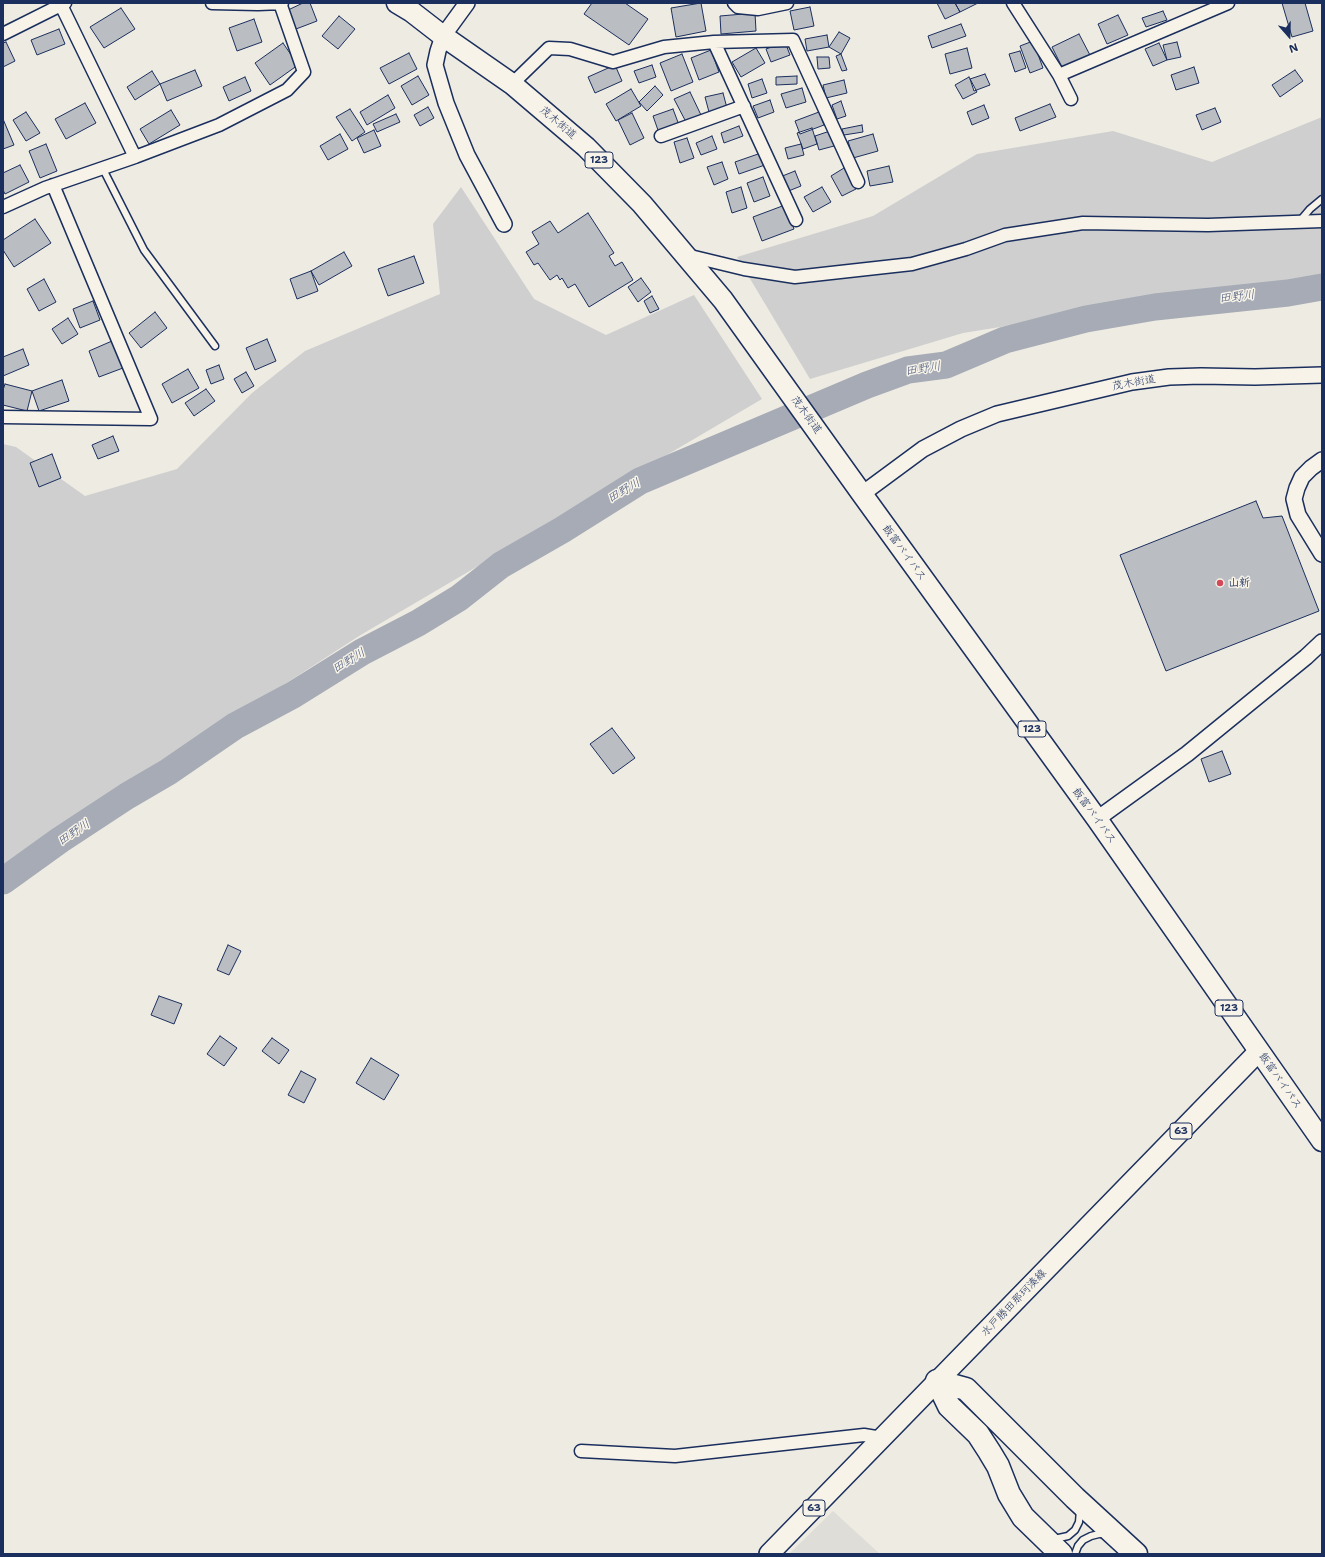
<!DOCTYPE html>
<html>
<head>
<meta charset="utf-8">
<style>
	body { margin:0 }
	#map { position:relative; width:1325px; height:1557px; overflow:hidden; background:#eeebe2; font-family:"Shantell Sans",sans-serif }
	canvas { display:block }
	.frame { position:absolute; inset:0; border:4px solid #1b2f5e; pointer-events:none }
	.north { position:absolute; left:1269px; top:16px; width:40px; height:40px; -webkit-text-stroke:3px #f7f3e8; paint-order:stroke; rotate:160deg; font-size:11px; font-weight:700; line-height:16px; text-align:center; color:#1b2f5e }
	.north::after { content:''; display:block; margin:auto; width:14px; height:18px; background:#1b2f5e; clip-path:polygon(50% 0,100% 100%,50% 72%,0 100%) }
</style>
</head>
<body>
<div id="map">
<canvas width="1325" height="1557"></canvas>
<div class="frame"></div>
<div class="north">N</div>
</div>
<script>
const c = document.querySelector('canvas').getContext('2d');
c.lineJoin = 'round';
function paint(path, color) { c.fillStyle = color; c.fill(path, 'evenodd'); }
const poly = rows => new Path2D(rows.map(r => 'M' + r).join(''));
function trace(path, color, width, dash) { c.strokeStyle = color; c.lineWidth = width; c.lineCap = dash ? 'butt' : 'round'; c.setLineDash(dash || []); c.stroke(path); }
function label(font, color, halo, rows, align = 'center') {
  c.font = font + ' "Shantell Sans","Klee One",sans-serif'; c.lineWidth = 3; c.setLineDash([]); c.textBaseline = 'middle'; c.strokeStyle = halo; c.fillStyle = color; for (const [text, x, y, turn = 0] of rows) {
    c.save(); c.translate(x, y); c.rotate((+turn || 0) * Math.PI / 180); c.textAlign = isNaN(turn) ? turn : align; if (halo) c.strokeText(text, 0, 0); c.fillText(text, 0, 0); c.restore();
  }
}
paint(poly([
	[833,1511,880,1554,789,1554]
]), '#deddd8');
paint(poly([
	[1322,117,1322,275,963,333,810,379,737,257,873,216,977,154,1113,131,1212,162],
	[461,187,534,299,606,335,694,295,762,399,359,636,3,867,3,444,16,447,85,496,177,469,252,393,305,351,440,294,433,224]
]), '#cfcfcf');
trace(poly([
	[3,881,60,840,127,796,168,772,235,726,293,695,362,652,418,623,459,598,501,565,562,530,640,481,867,385,908,370,946,365,1005,340,1086,319,1155,307,1288,293,1322,287]
]), '#a6abb5', 27);
const building = poly([
	[303,3,310,3,317,21,296,29,288,10,303,3],
	[592,3,625,3,648,19,629,45,584,14,592,3],
	[701,3,706,31,676,37,671,8,701,3],
	[937,3,955,3,960,12,945,19,937,3],
	[955,3,978,3,960,12,955,3],
	[1282,3,1305,3,1313,31,1292,37,1282,3],
	[810,7,814,26,794,30,790,11,810,7],
	[121,8,135,29,104,48,90,27,121,8],
	[1163,11,1167,20,1146,27,1142,18,1163,11],
	[755,13,756,31,721,34,720,16,755,13],
	[1118,15,1128,35,1107,44,1098,24,1118,15],
	[339,16,355,29,338,49,322,36,339,16],
	[254,19,262,42,237,51,229,28,254,19],
	[961,24,966,36,932,48,928,36,961,24],
	[59,29,65,44,37,55,31,40,59,29],
	[839,32,850,38,841,54,829,47,839,32],
	[1079,34,1091,57,1064,71,1052,47,1079,34],
	[827,35,829,47,807,51,805,39,827,35],
	[1033,41,1043,68,1030,73,1020,46,1033,41],
	[6,42,15,61,3,67,3,43,6,42],
	[785,42,790,55,771,62,766,49,785,42],
	[1177,42,1181,57,1167,60,1163,45,1177,42],
	[283,43,298,65,270,85,255,63,283,43],
	[1159,43,1167,60,1153,66,1145,49,1159,43],
	[756,48,765,63,741,77,732,62,756,48],
	[967,48,972,68,950,74,945,54,967,48],
	[711,50,719,72,699,80,691,58,711,50],
	[1020,51,1026,68,1015,72,1009,54,1020,51],
	[409,53,417,69,389,84,380,68,409,53],
	[682,54,693,82,671,91,660,63,682,54],
	[841,54,847,70,842,71,836,56,841,54],
	[817,57,829,57,830,68,818,69,817,57],
	[615,65,622,81,595,93,588,77,615,65],
	[652,65,656,77,639,83,634,71,652,65],
	[1194,67,1199,83,1176,90,1171,75,1194,67],
	[195,70,202,86,167,101,160,84,195,70],
	[1295,70,1303,81,1280,97,1272,85,1295,70],
	[152,71,160,84,135,100,127,87,152,71],
	[985,74,990,85,974,91,970,79,985,74],
	[418,76,429,95,412,105,401,86,418,76],
	[797,76,797,84,776,85,776,77,797,76],
	[245,77,251,91,229,101,223,87,245,77],
	[969,77,977,92,963,99,955,85,969,77],
	[762,79,767,93,752,98,748,84,762,79],
	[844,80,847,93,826,98,823,85,844,80],
	[655,86,663,95,647,111,639,102,655,86],
	[802,88,806,102,786,108,781,94,802,88],
	[631,89,641,106,616,121,606,104,631,89],
	[690,92,701,115,686,122,674,99,690,92],
	[723,93,727,108,709,112,705,97,723,93],
	[388,95,395,108,367,125,360,112,388,95],
	[770,100,774,112,758,118,753,106,770,100],
	[841,101,846,116,837,119,832,105,841,101],
	[85,103,96,123,66,139,55,119,85,103],
	[1050,104,1056,117,1020,131,1015,118,1050,104],
	[984,105,989,118,972,125,967,112,984,105],
	[428,107,434,118,420,126,414,115,428,107],
	[1215,108,1221,122,1202,130,1196,115,1215,108],
	[350,109,365,132,352,141,336,117,350,109],
	[673,109,679,125,659,133,653,116,673,109],
	[171,110,180,125,149,144,140,129,171,110],
	[26,112,40,133,26,141,13,120,26,112],
	[819,112,824,125,800,134,795,121,819,112],
	[632,113,644,138,630,145,618,120,632,113],
	[396,114,400,122,377,132,373,124,396,114],
	[3,119,14,145,3,149,3,119],
	[862,125,863,132,844,135,842,129,862,125],
	[739,126,743,136,724,143,721,133,739,126],
	[812,128,817,144,803,149,797,133,812,128],
	[374,130,381,146,364,153,357,138,374,130],
	[830,131,834,146,819,150,815,136,830,131],
	[340,134,348,149,328,160,320,146,340,134],
	[873,134,878,151,853,158,848,141,873,134],
	[712,136,717,149,701,155,696,143,712,136],
	[687,138,694,158,680,163,674,142,687,138],
	[46,144,57,171,40,178,29,151,46,144],
	[801,144,804,155,788,159,785,148,801,144],
	[761,153,765,165,739,174,735,162,761,153],
	[722,162,728,179,714,185,707,167,722,162],
	[20,165,29,182,5,194,3,190,3,173,20,165],
	[889,166,893,182,870,186,867,171,889,166],
	[844,168,856,189,842,196,831,176,844,168],
	[795,171,801,186,786,192,780,177,795,171],
	[763,177,770,196,754,202,747,183,763,177],
	[741,187,747,208,732,213,726,192,741,187],
	[822,187,831,202,813,212,804,197,822,187],
	[785,205,794,229,762,241,753,217,785,205],
	[588,213,614,253,609,256,615,266,622,262,633,280,589,307,575,284,568,288,562,278,560,280,557,275,550,280,538,263,534,265,526,252,539,244,532,232,550,221,558,233,588,213],
	[35,219,51,243,14,267,3,250,3,240,35,219],
	[344,252,352,266,319,285,311,271,344,252],
	[414,256,424,283,388,296,378,269,414,256],
	[311,271,318,291,297,299,290,279,311,271],
	[641,278,651,292,638,302,628,287,641,278],
	[44,279,56,302,39,311,27,289,44,279],
	[652,296,659,309,650,313,644,301,652,296],
	[93,301,100,320,80,328,73,309,93,301],
	[155,312,167,328,141,348,129,333,155,312],
	[68,318,78,334,62,344,52,329,68,318],
	[267,339,276,361,255,370,246,348,267,339],
	[112,341,123,368,99,377,89,351,112,341],
	[23,349,29,365,3,376,3,357,23,349],
	[219,365,224,379,211,384,206,370,219,365],
	[188,369,199,388,172,403,162,384,188,369],
	[246,372,254,386,242,393,234,379,246,372],
	[62,380,69,401,39,411,32,391,62,380],
	[5,384,32,391,27,411,3,405,3,390,5,384],
	[206,389,215,401,194,416,185,403,206,389],
	[113,436,119,451,98,459,92,445,113,436],
	[52,454,61,478,39,487,30,463,52,454],
	[1256,501,1263,518,1282,516,1319,611,1166,671,1120,555,1256,501],
	[612,728,635,758,613,774,590,744,612,728],
	[1222,751,1231,774,1209,782,1201,759,1222,751],
	[228,945,241,951,229,975,217,970,228,945],
	[159,996,182,1004,174,1024,151,1015,159,996],
	[220,1036,237,1048,224,1066,207,1054,220,1036],
	[272,1038,289,1050,279,1064,262,1051,272,1038],
	[371,1058,399,1075,384,1100,356,1083,371,1058],
	[301,1071,316,1079,304,1103,288,1095,301,1071]
]);
paint(building, '#babdc2');
trace(building, '#1b2f5e', 1);
const service = poly([
	[103,169,144,250,215,346],
	[1299,222,1310,209,1322,199],
	[1054,1539,1068,1536,1075,1530,1079,1522,1080,1510],
	[1075,1554,1078,1546,1083,1540,1091,1536,1099,1534,1106,1534]
]);
const minor = poly([
	[212,3,258,4,282,3],
	[734,3,738,7,758,9,787,3],
	[1013,3,1059,75,1071,99],
	[61,5,135,157],
	[3,34,65,3],
	[714,42,796,220],
	[1059,75,1228,3],
	[512,84,549,48,570,49,613,62,664,47,714,42,793,40,858,182],
	[661,136,744,106],
	[3,207,45,188,135,157,219,125,287,90,304,72,280,3],
	[686,255,744,269,795,277,912,264,966,249,1005,235,1083,223,1208,225,1322,221],
	[3,417,151,419,53,185],
	[581,1451,675,1456,864,1435,882,1438]
]);
const tertiary = poly([
	[467,3,443,36,438,51,435,65,446,103,467,155,504,224],
	[1322,460,1311,468,1302,477,1297,488,1294,499,1298,515,1322,554],
	[862,494,923,449,961,429,997,414,1132,382,1169,377,1201,376,1255,377,1322,375],
	[1097,819,1187,754,1306,657,1322,642]
]);
const primary = poly([
	[769,1554,1259,1051]
]);
const trunk = poly([
	[397,3,412,12,443,36,512,84,586,147,642,204,723,300,862,494,1097,819,1322,1141]
]);
const motorway = poly([
	[937,1381,966,1389,1075,1498,1136,1554],
	[937,1381,949,1406,978,1434,989,1451,998,1466,1009,1494,1023,1517,1061,1554]
]);
trace(service, '#1b2f5e', 9);
trace(minor, '#1b2f5e', 15);
trace(tertiary, '#1b2f5e', 18);
trace(primary, '#1b2f5e', 22);
trace(trunk, '#1b2f5e', 23);
trace(motorway, '#1b2f5e', 25);
trace(service, '#f7f3e8', 6);
trace(minor, '#f7f3e8', 12);
trace(tertiary, '#f7f3e8', 15);
trace(primary, '#f7f3e8', 19);
trace(trunk, '#f7f3e8', 20);
trace(motorway, '#f7f3e8', 22);
for (const [x, y, r, color] of [
	[1220,583,4,"#d1495b"]
]) { const dot = new Path2D(); dot.arc(x, y, r, 0, 2 * Math.PI); c.fillStyle = color; c.fill(dot); trace(dot, '#f7f3e8', 1.5); }
for (const [x, y, w] of [
	[599,160,28],
	[1032,729,28],
	[1229,1008,28],
	[1181,1131,22],
	[814,1508,22]
]) { const box = new Path2D(); box.roundRect(x - w / 2, y - 8, w, 16, 3); c.fillStyle = '#f7f3e8'; c.fill(box); trace(box, '#1b2f5e', 1); }
label('bold 10px', '#1b2f5e', null, [
	["123",599,160],
	["123",1032,729],
	["123",1229,1008],
	["63",1181,1131],
	["63",814,1508]
]);
label('11px', '#1b2f5e', '#f7f3e8', [
	["茂木街道",558,123,40],
	["茂木街道",1134,383,-10],
	["茂木街道",806,415,54],
	["飯富バイパス",904,553,54],
	["飯富バイパス",1094,816,54],
	["飯富バイパス",1280,1081,55],
	["水戸勝田那珂湊線",1014,1303,-46]
]);
label('bold 11px', '#1b2f5e', '#f7f3e8', [
	["山新",1228,583]
], 'left');
label('italic 12px', '#455478', '#f7f3e8', [
	["田野川",1237,297,-7],
	["田野川",923,369,-9],
	["田野川",624,491,-30],
	["田野川",349,661,-31],
	["田野川",74,833,-34]
]);
</script>
</body>
</html>
